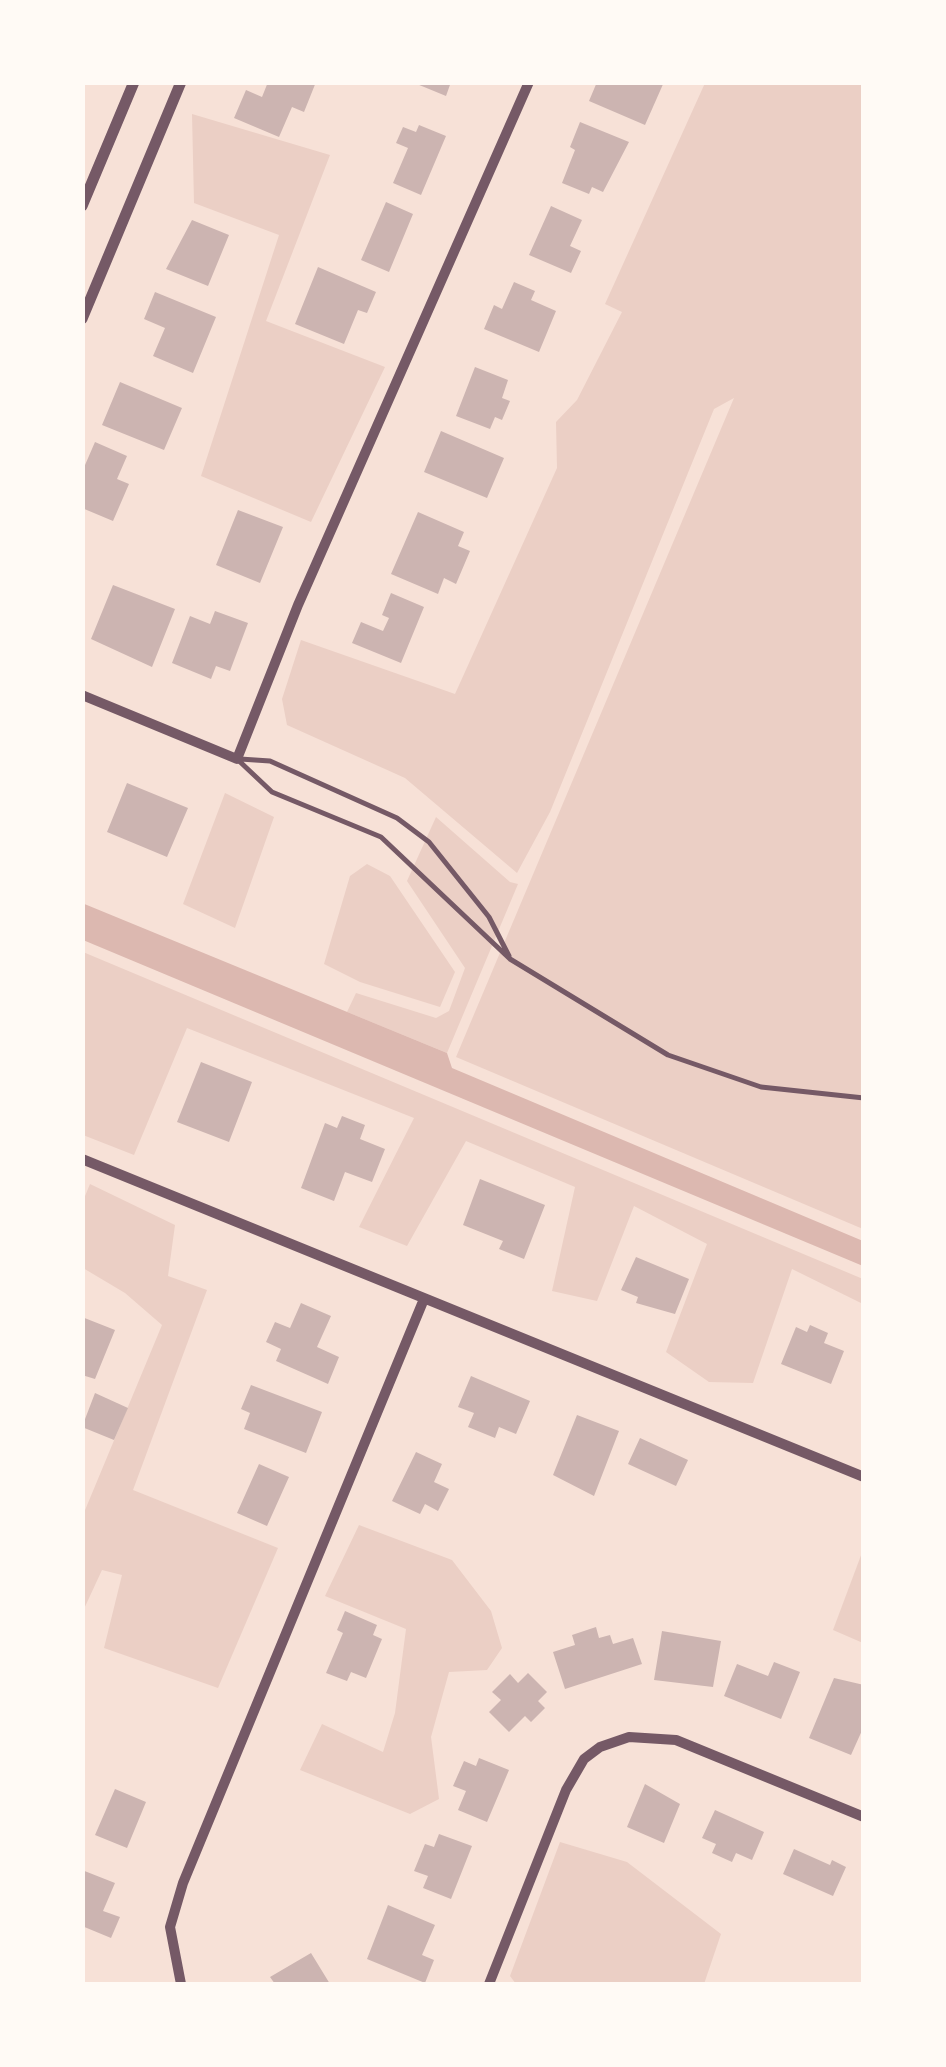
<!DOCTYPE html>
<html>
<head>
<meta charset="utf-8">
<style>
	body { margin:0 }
	#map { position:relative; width:946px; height:2067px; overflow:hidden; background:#f7e1d7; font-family:"PT Serif",serif }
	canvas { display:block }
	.frame { position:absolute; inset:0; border:85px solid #fffaf5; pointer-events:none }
</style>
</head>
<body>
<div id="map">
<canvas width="946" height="2067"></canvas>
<div class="frame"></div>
</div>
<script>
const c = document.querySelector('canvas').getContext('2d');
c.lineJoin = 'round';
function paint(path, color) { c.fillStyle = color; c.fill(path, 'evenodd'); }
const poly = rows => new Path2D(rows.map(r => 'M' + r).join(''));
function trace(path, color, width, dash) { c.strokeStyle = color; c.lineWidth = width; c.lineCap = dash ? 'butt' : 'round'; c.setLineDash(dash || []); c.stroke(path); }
paint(poly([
	[705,83,863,83,863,1229,456,1057,734,398,714,409,550,812,517,873,405,778,287,725,282,699,301,640,455,694,557,468,556,422,577,400,622,312,605,304],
	[192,114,330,155,266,321,385,367,311,522,201,476,279,235,194,203],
	[225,793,274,817,235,928,183,904],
	[436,817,510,882,518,884,447,1053,347,1012,356,993,436,1018,449,1011,465,968,407,881],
	[367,864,390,876,455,972,440,1007,360,982,324,964,350,876],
	[83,952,863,1279,863,1304,792,1269,753,1383,709,1382,666,1352,707,1244,634,1206,597,1301,552,1291,575,1187,466,1141,407,1246,359,1227,414,1118,187,1028,134,1155,83,1135],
	[90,1184,175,1225,168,1276,207,1290,133,1490,278,1548,218,1688,104,1648,122,1575,102,1570,83,1611,83,1515,162,1325,125,1293,83,1268,83,1201],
	[359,1525,452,1560,491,1611,502,1648,487,1670,449,1672,431,1737,439,1799,410,1814,300,1770,322,1724,383,1752,395,1713,406,1629,325,1596],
	[863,1550,864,1643,863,1643,833,1630],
	[560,1842,627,1862,721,1934,704,1984,516,1984,510,1976]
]), '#ebcfc5');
paint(poly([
	[82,903,447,1053,452,1068,863,1241,863,1266,83,940]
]), '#dcb8b0');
paint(poly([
	[268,82,316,82,304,112,292,107,279,137,234,118,246,90,262,97],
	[412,82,451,82,446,96],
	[597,82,606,83,664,82,645,125,589,101],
	[580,122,629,142,603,192,592,187,589,194,562,183,575,150,570,147],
	[419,125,446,136,421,195,393,183,408,148,396,143,403,127,416,132],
	[386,202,413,214,389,272,361,260],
	[551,206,582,220,570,246,581,251,571,273,529,255],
	[192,220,229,235,208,286,166,269],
	[318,267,376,292,367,313,358,310,344,344,295,324],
	[514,282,535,291,531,300,556,311,539,352,484,329,494,305,502,309],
	[155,292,216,317,193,373,153,356,165,328,144,319],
	[475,367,508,380,502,398,510,401,502,420,495,417,490,429,456,416],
	[120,382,182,408,164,450,102,425],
	[441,431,504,458,487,498,424,472],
	[95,442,127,456,117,479,129,484,113,521,82,508,82,472],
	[238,510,283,527,260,583,216,565],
	[418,512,464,532,458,546,470,551,456,584,444,578,438,594,391,574],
	[113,585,175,609,152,667,91,639],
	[391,593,424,607,401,663,352,643,361,622,383,631,389,618,382,615],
	[215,611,248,623,230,671,216,666,211,679,172,663,190,616,210,624],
	[127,783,188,808,167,857,107,832],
	[201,1062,252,1082,229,1142,177,1122],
	[342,1116,365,1125,360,1139,385,1149,372,1182,345,1172,334,1201,301,1188,325,1123,337,1128],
	[480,1179,545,1205,524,1259,499,1249,503,1241,463,1225],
	[636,1257,689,1279,675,1314,636,1303,638,1297,621,1290],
	[301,1303,331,1316,317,1347,339,1357,328,1384,276,1361,281,1349,266,1342,275,1322,290,1328],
	[82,1317,115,1330,95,1379,82,1375],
	[810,1325,828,1333,824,1343,844,1351,831,1384,781,1364,796,1327,807,1332],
	[471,1376,530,1401,516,1434,499,1427,495,1438,468,1427,474,1413,458,1407],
	[251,1385,322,1412,306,1453,244,1429,250,1413,241,1409],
	[95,1393,128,1408,114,1440,82,1427],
	[577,1415,619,1431,594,1496,553,1475],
	[640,1438,688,1460,676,1486,628,1464],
	[416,1452,442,1464,434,1482,449,1489,438,1511,425,1504,420,1514,392,1501],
	[259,1464,289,1477,267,1526,237,1513],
	[345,1611,377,1625,373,1635,382,1639,366,1678,351,1672,347,1681,326,1673,343,1633,337,1630],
	[596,1627,599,1638,610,1635,613,1644,633,1638,642,1664,565,1689,553,1652,575,1645,572,1635],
	[662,1631,721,1641,713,1687,654,1680],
	[774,1662,800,1672,781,1719,724,1696,737,1664,768,1676],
	[528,1673,547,1692,538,1701,545,1708,531,1722,525,1716,509,1732,489,1712,501,1700,492,1692,510,1674,518,1683],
	[834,1678,864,1685,864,1726,851,1755,809,1738],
	[479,1758,509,1770,487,1822,458,1810,466,1791,453,1786,464,1761,476,1766],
	[645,1784,680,1804,664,1843,627,1827],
	[115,1789,146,1802,127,1848,95,1835],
	[715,1810,764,1832,752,1860,736,1853,732,1862,712,1853,716,1844,702,1838],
	[439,1834,472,1846,451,1899,423,1888,428,1876,414,1871,425,1844,434,1847],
	[794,1849,830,1865,832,1860,846,1867,833,1896,783,1874],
	[82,1870,115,1883,103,1911,120,1917,111,1938,82,1926],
	[388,1905,435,1925,422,1955,434,1960,425,1983,367,1959],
	[311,1953,330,1984,275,1984,270,1977]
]), '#ccb4b1');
trace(poly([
	[237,759,272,792,381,837,510,959,668,1055,761,1087,864,1098],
	[240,759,270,761,397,818,429,842,489,917,509,956]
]), '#755966', 5);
trace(poly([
	[82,695,237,759,298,605,529,82],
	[82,1159,864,1477],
	[181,1984,170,1927,183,1883,424,1299],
	[489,1984,566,1790,584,1759,600,1747,629,1737,676,1740,864,1817]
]), '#755966', 10);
trace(poly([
	[82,206,134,82],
	[82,319,181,82]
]), '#755966', 11);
</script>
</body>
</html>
